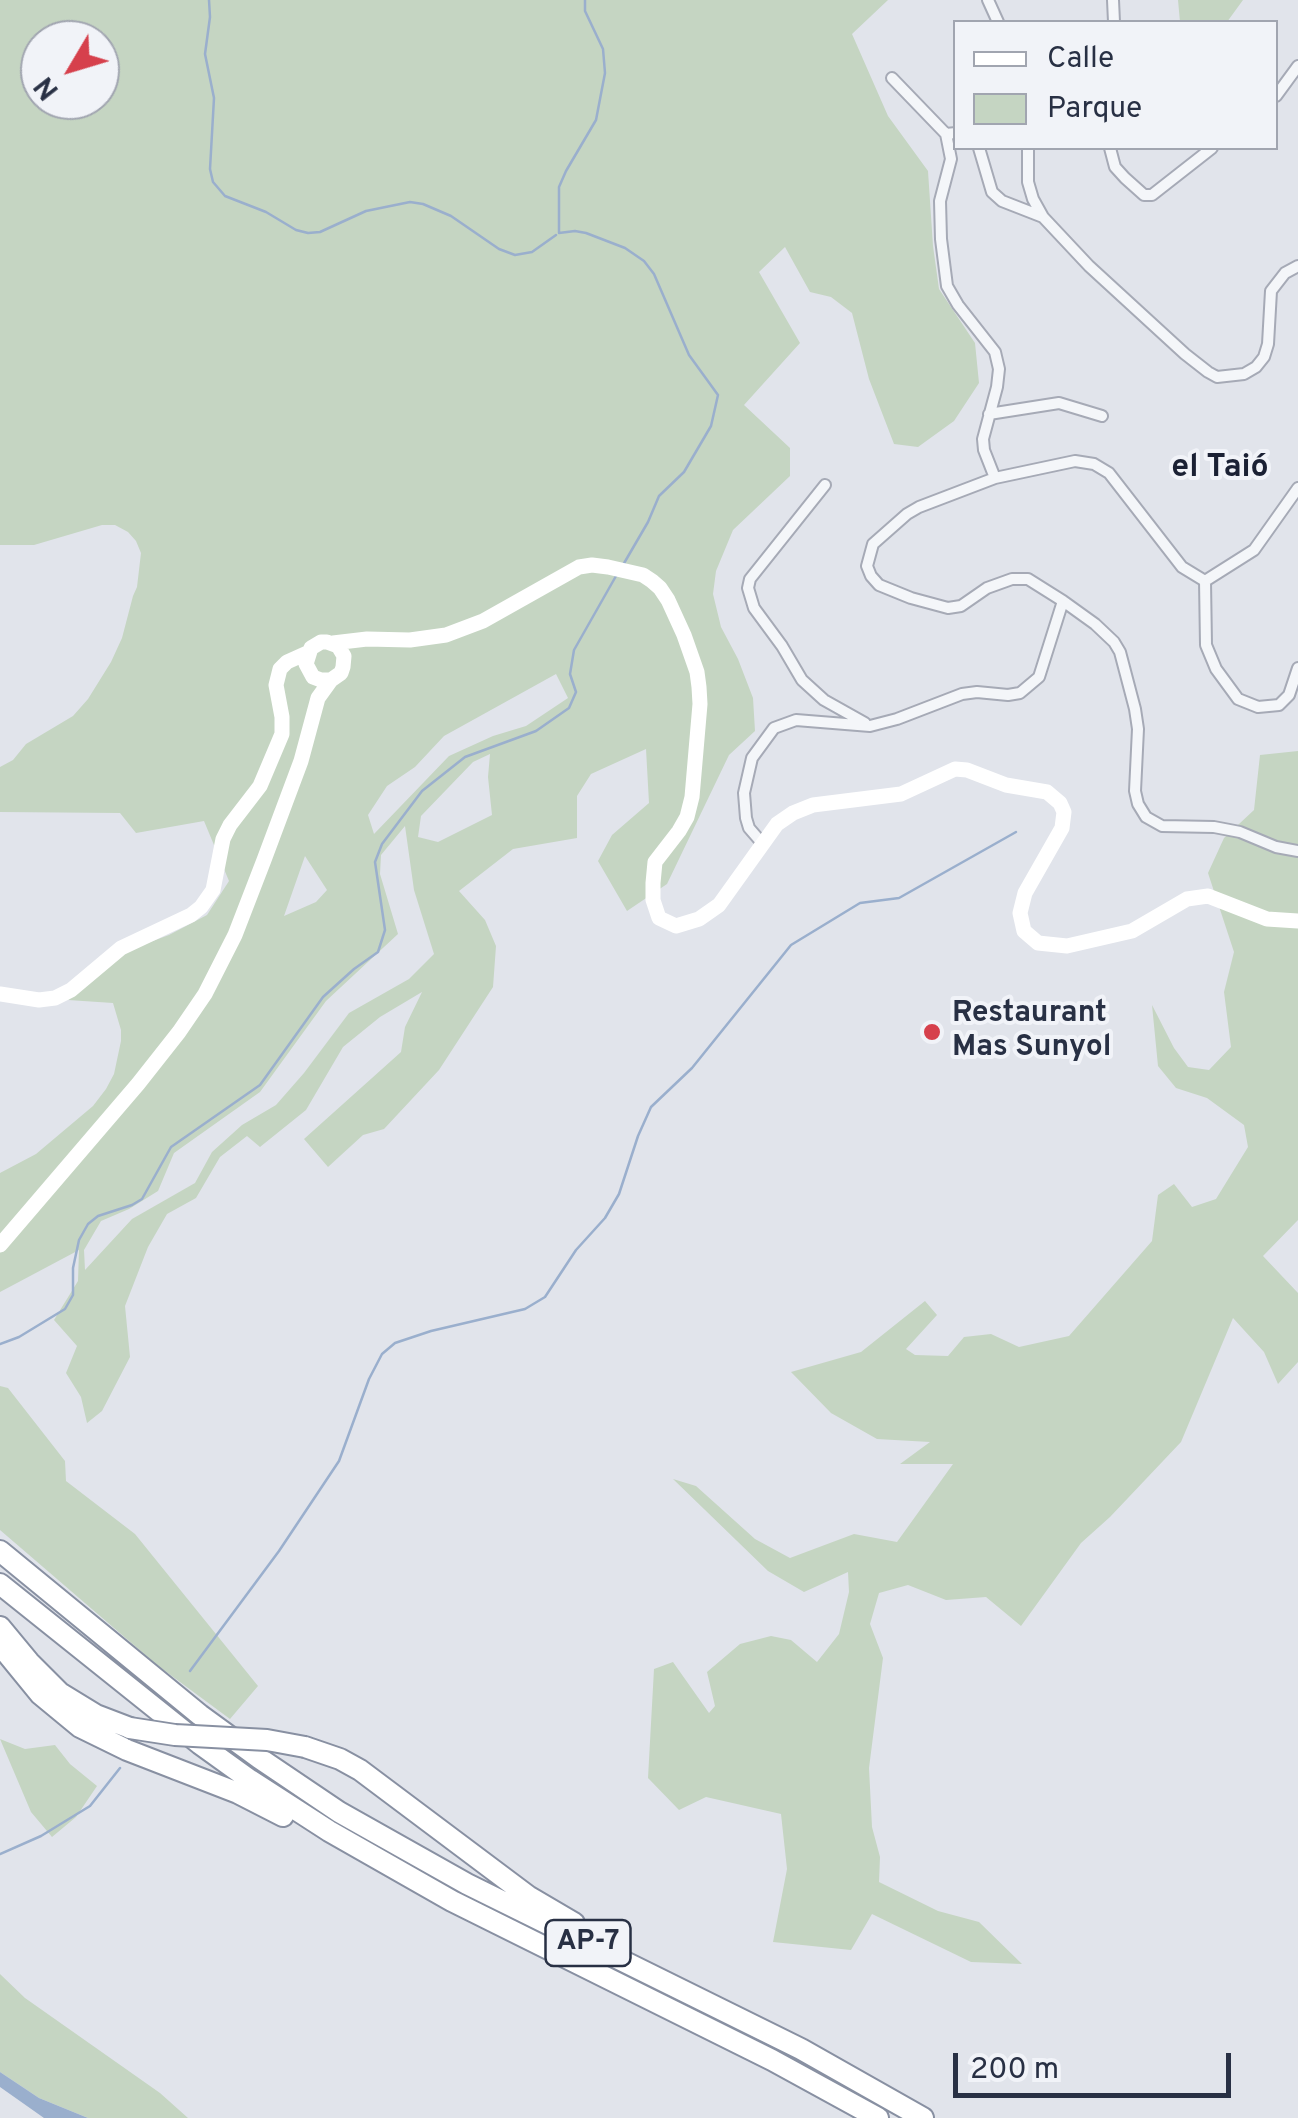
<!DOCTYPE html>
<html>
<head>
<meta charset="utf-8">
<style>
	body { margin:0 }
	#map { position:relative; width:1298px; height:2118px; overflow:hidden; background:#e1e4eb; font-family:Overpass,sans-serif }
	canvas { display:block }
	.legend { position:absolute; left:953px; top:20px; width:325px; height:130px; box-sizing:border-box; background:#f1f3f8; border:2px solid #a1a5b0; margin:0; padding:12px 18px; list-style:none; font-size:30px; color:#283044 }
	.legend li { display:flex; align-items:center; gap:20px; height:50px }
	.legend b { width:50px; border:2px solid #a1a5b0 }
	.north { position:absolute; left:20px; top:20px; width:100px; height:100px; box-sizing:border-box; background:#f1f3f8; border:2px solid #a1a5b0; border-radius:50%; rotate:232deg; font-size:28px; font-weight:700; line-height:40px; text-align:center; color:#283044 }
	.north::after { content:''; display:block; margin:auto; width:35px; height:45px; background:#d6404c; clip-path:polygon(50% 0,100% 100%,50% 72%,0 100%) }
	.scale { position:absolute; left:953px; top:2053px; width:278px; height:45px; box-sizing:border-box; border:5px solid #283044; border-top:0; padding-left:12px; font-size:30px; line-height:35px; white-space:nowrap; color:#283044; -webkit-text-stroke:8px #f1f3f8; paint-order:stroke }
</style>
</head>
<body>
<div id="map">
<canvas width="1298" height="2118"></canvas>
<ul class="legend">
<li><b style="height:12px;background:#fff"></b>Calle</li>
<li><b style="height:28px;background:#c5d5c2"></b>Parque</li>
</ul>
<div class="north">N</div>
<div class="scale">200 m</div>
</div>
<script>
const c = document.querySelector('canvas').getContext('2d');
c.lineJoin = 'round';
function paint(path, color) { c.fillStyle = color; c.fill(path, 'evenodd'); }
const poly = rows => new Path2D(rows.map(r => 'M' + r).join(''));
function trace(path, color, width, dash) { c.strokeStyle = color; c.lineWidth = width; c.lineCap = dash ? 'butt' : 'round'; c.setLineDash(dash || []); c.stroke(path); }
function label(font, color, halo, rows, align = 'center') {
  c.font = font + ' Overpass,sans-serif'; c.lineWidth = 8; c.setLineDash([]); c.textBaseline = 'middle'; c.strokeStyle = halo; c.fillStyle = color; for (const [text, x, y, turn = 0] of rows) {
    c.save(); c.translate(x, y); c.rotate((+turn || 0) * Math.PI / 180); c.textAlign = isNaN(turn) ? turn : align; if (halo) c.strokeText(text, 0, 0); c.fillText(text, 0, 0); c.restore();
  }
}
paint(poly([
	[0,0,888,0,852,34,888,116,928,171,933,246,939,289,975,343,979,383,954,421,918,447,894,444,869,379,852,313,831,297,810,292,785,247,759,272,800,343,744,405,790,448,790,476,733,530,716,571,713,594,721,627,738,659,753,698,755,731,729,755,667,884,627,911,598,861,612,835,649,803,646,749,591,774,577,796,577,838,513,849,459,891,485,920,496,946,493,987,439,1070,384,1129,363,1135,328,1167,304,1139,401,1052,405,1027,422,992,380,1017,343,1047,306,1110,260,1147,247,1136,220,1157,196,1198,167,1214,148,1247,125,1306,130,1357,102,1411,87,1423,81,1397,66,1373,77,1346,54,1320,78,1281,79,1250,0,1292,0,1173,36,1154,93,1106,106,1089,114,1074,121,1041,121,1030,113,1003,68,1000,128,950,169,935,207,915,229,881,204,821,136,833,120,813,0,812,0,767,13,760,26,744,73,716,88,699,111,662,122,638,133,596,137,587,141,553,136,541,128,532,115,525,102,525,34,545,0,545],
	[40,40,100,40,100,100,40,100],
	[556,674,568,698,526,726,493,736,449,756,374,834,368,815,387,786,415,767,444,736],
	[490,754,488,777,492,815,438,842,418,837,421,816,473,762],
	[405,826,414,890,434,954,409,979,349,1013,304,1073,276,1105,242,1125,212,1152,195,1183,132,1219,85,1270,84,1250,101,1221,129,1209,158,1191,174,1153,260,1092,326,1001,398,934,380,874,381,855],
	[305,856,327,890,316,902,284,916],
	[1178,0,1243,0,1227,22,1180,22],
	[1298,751,1298,1220,1263,1256,1298,1293,1298,1362,1278,1384,1264,1352,1233,1318,1181,1442,1110,1517,1081,1543,1021,1626,986,1597,946,1600,908,1585,879,1593,870,1624,883,1658,869,1768,872,1827,880,1857,879,1882,938,1911,979,1922,1022,1964,971,1962,872,1914,851,1950,773,1942,787,1869,781,1814,706,1797,679,1810,648,1778,654,1669,673,1662,709,1713,715,1706,707,1672,740,1644,771,1636,791,1640,817,1662,839,1634,849,1592,848,1572,804,1592,768,1571,673,1479,696,1486,755,1539,790,1558,854,1534,897,1542,953,1464,900,1464,930,1442,877,1439,831,1413,791,1372,861,1352,925,1301,937,1315,906,1349,915,1355,948,1356,964,1337,991,1334,1019,1347,1069,1336,1152,1241,1158,1195,1174,1184,1192,1207,1216,1199,1248,1147,1244,1125,1207,1098,1176,1088,1158,1066,1152,1005,1174,1048,1188,1067,1209,1070,1231,1047,1224,992,1234,952,1208,873,1224,838,1254,810,1260,755],
	[0,1386,8,1388,65,1461,66,1481,135,1534,258,1686,230,1719,157,1665,0,1530],
	[0,1739,25,1749,55,1745,70,1764,97,1786,76,1817,52,1837,31,1812],
	[0,1974,25,1998,160,2093,188,2118,88,2118,39,2098,0,2072]
]), '#c5d5c2');
paint(poly([
	[0,2072,39,2098,88,2118,44,2118,0,2087]
]), '#9aafcd');
trace(poly([
	[209,0,210,17,205,54,214,98,210,169,213,182,225,196,266,212,296,230,308,233,320,232,366,211,410,202,423,204,451,216,499,249,515,255,532,252,556,235],
	[585,0,585,11,603,49,605,73,596,120,566,171,559,187,559,233,575,231,586,233,625,248,644,261,654,274,689,355,718,395,711,426,684,472,659,496,648,522,623,565],
	[0,1344,19,1337,65,1309,73,1295,73,1268,79,1240,88,1224,98,1216,132,1205,142,1199,171,1147,260,1085,323,997,354,969,378,952,385,930,375,862,382,844,422,791,465,757,536,731,569,708,576,692,570,674,574,650,616,576],
	[190,1671,279,1551,339,1461,369,1379,382,1354,395,1343,431,1331,525,1309,545,1297,576,1250,605,1218,619,1194,638,1136,651,1107,692,1068,791,945,860,903,899,898,1016,832],
	[0,1854,41,1836,90,1806,120,1768]
]), '#9aafcd', 2.5);
const street = poly([
	[988,0,998,22],
	[1113,0,1114,22],
	[892,78,946,134],
	[1276,96,1298,66],
	[979,148,992,192,1002,201,1043,217,1033,199,1028,182,1028,148],
	[1110,148,1115,167,1125,178,1144,195,1152,195,1212,148],
	[1043,217,1089,266,1185,354,1208,372,1217,377,1244,374,1256,367,1264,357,1268,344,1271,291,1285,273,1298,266],
	[989,414,1059,403,1102,416],
	[995,478,1075,461,1094,464,1109,473,1182,567,1205,581],
	[825,485,750,579,748,588,754,608,782,646,802,680,824,700,865,723],
	[1298,488,1254,550,1205,581,1206,645,1216,669,1238,699,1258,707,1279,705,1289,695,1298,668],
	[1063,601,1095,624,1114,642,1120,652,1135,709,1138,729,1135,791,1138,804,1146,817,1162,826,1214,827,1240,832,1276,847,1298,851],
	[762,843,749,828,746,818,744,793,752,758,774,728,796,720,870,726,897,719,962,694,977,692,1008,695,1020,693,1039,677,1063,601,1028,579,1012,579,987,588,961,606,948,608,911,598,879,585,871,576,867,566,873,544,907,514,919,507,995,478,984,450,983,439,997,387,999,369,995,352,958,305,947,286,941,239,940,201,951,159,946,134,956,133]
]);
const highway = poly([
	[0,1551,200,1715,259,1758,339,1812,467,1884,801,2049,923,2118],
	[0,1584,200,1744,250,1780,329,1831,452,1901,772,2060,878,2118],
	[0,1627,29,1662,60,1693,96,1715,130,1728],
	[0,1645,40,1694,80,1727,127,1750,238,1793,283,1816],
	[305,1747,340,1759,360,1770,528,1896,574,1923]
]);
trace(street, '#a6aab6', 14);
trace(highway, '#8890a2', 24);
trace(street, '#f4f6f9', 10);
trace(poly([
	[333,643,367,639,410,640,446,635,483,621,579,567,592,565,608,567,643,575,652,581,660,588,668,600,684,635,697,672,699,687,700,704,692,797,687,817,679,831,655,862,653,883,653,900,659,918,676,926,699,919,719,905,777,824,793,813,813,805,901,794,955,769,967,770,1006,785,1047,792,1060,803,1064,812,1062,828,1025,893,1020,913,1024,931,1038,943,1067,946,1132,931,1187,899,1208,896,1267,919,1298,921],
	[0,994,39,1000,55,998,71,990,121,948,191,915,201,907,213,890,223,839,230,825,260,786,282,734,282,717,276,685,280,669,287,662,307,653],
	[0,1245,138,1084,179,1032,205,994,235,935,264,860,301,761,318,698,331,680,341,673,343,667,344,656,338,646,327,642,321,642,311,648,306,664,313,677,321,680,331,680]
]), '#fff', 15);
trace(highway, '#fff', 20);
const highwayBridge = poly([
	[130,1728,175,1735,267,1740,305,1747]
]);
trace(highwayBridge, '#8890a2', 24, []);
trace(highwayBridge, '#fff', 20);
for (const [x, y, r, color] of [
	[932,1032,10,"#d6404c"]
]) { const dot = new Path2D(); dot.arc(x, y, r, 0, 2 * Math.PI); c.fillStyle = color; c.fill(dot); trace(dot, '#f1f3f8', 4); }
for (const [x, y, w] of [
	[588,1943,85]
]) { const box = new Path2D(); box.roundRect(x - w / 2, y - 23, w, 46, 8); c.fillStyle = '#f1f3f8'; c.fill(box); trace(box, '#283044', 2.5); }
label('bold 28px', '#283044', null, [
	["AP-7",588,1943]
]);
label('bold 30px', '#283044', '#f1f3f8', [
	["Restaurant",952,1015],
	["Mas Sunyol",952,1049]
], 'left');
label('bold 32px', '#1b2134', '#f1f3f8', [
	["el Taió",1220,470]
]);
</script>
</body>
</html>
